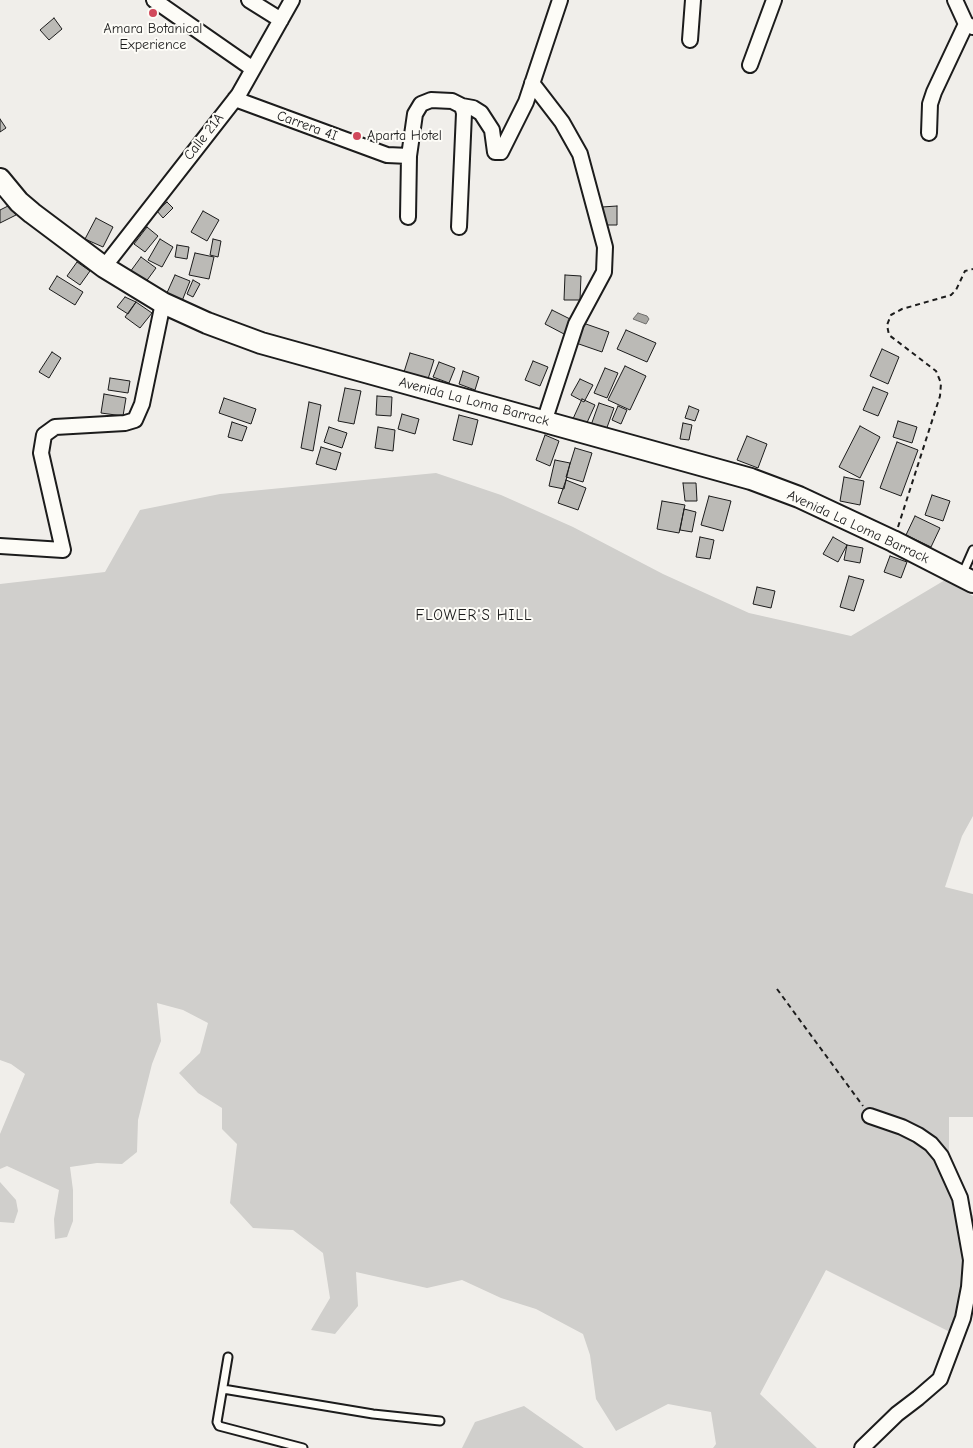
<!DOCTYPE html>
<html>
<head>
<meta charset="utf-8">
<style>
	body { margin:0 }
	canvas { display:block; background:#f0eeea }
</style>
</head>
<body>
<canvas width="973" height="1448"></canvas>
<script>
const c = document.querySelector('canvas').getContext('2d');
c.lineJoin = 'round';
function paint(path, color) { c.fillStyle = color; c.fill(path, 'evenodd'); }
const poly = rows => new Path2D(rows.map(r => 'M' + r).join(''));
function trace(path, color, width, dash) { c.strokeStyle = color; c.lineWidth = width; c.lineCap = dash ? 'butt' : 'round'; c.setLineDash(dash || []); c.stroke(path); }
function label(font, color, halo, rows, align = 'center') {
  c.font = font + ' "Comic Neue",sans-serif'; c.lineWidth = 4; c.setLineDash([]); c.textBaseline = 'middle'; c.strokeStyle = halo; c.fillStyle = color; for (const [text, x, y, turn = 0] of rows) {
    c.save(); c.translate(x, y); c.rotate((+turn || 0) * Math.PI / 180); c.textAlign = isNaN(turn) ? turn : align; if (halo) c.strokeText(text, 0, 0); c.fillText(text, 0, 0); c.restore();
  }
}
paint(poly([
	[436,473,501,495,573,527,663,574,749,613,851,636,945,580,973,596,973,816,962,836,945,887,973,894,973,1117,949,1117,949,1156,973,1216,973,1313,964,1339,826,1270,760,1394,817,1448,713,1448,716,1444,711,1412,668,1404,616,1431,596,1399,590,1355,583,1334,536,1309,501,1298,462,1280,427,1288,356,1272,358,1306,335,1334,311,1330,330,1298,323,1253,293,1230,253,1228,230,1203,237,1144,222,1129,222,1108,198,1093,179,1073,200,1053,208,1023,183,1010,157,1003,161,1041,152,1064,138,1120,137,1152,122,1164,97,1163,70,1167,73,1190,73,1221,67,1237,55,1239,54,1219,59,1190,7,1166,0,1169,0,1134,25,1074,11,1064,0,1060,0,584,105,572,140,510,220,494],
	[0,1182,16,1200,18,1211,14,1223,0,1222],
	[524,1406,584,1448,462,1448,475,1422]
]), '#d0cfcc');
const water = poly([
	[638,313,647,316,649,319,646,324,633,319,638,313]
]);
paint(water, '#a8a7a3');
trace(water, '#706f6d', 1);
const building = poly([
	[54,18,62,29,49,40,40,30,54,18],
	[0,119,6,128,0,132,0,119],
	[167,202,173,208,163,218,157,211,167,202],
	[10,205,16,215,0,223,0,210,10,205],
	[617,206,617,225,602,225,602,207,617,206],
	[203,211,219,220,207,241,191,232,203,211],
	[96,218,113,227,103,247,85,239,96,218],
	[147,227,158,236,145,252,134,244,147,227],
	[160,239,173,247,162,267,148,260,160,239],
	[213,239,221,241,218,257,210,255,213,239],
	[177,245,189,247,187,259,175,257,177,245],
	[195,253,214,257,209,279,189,275,195,253],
	[141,257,156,268,145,283,130,272,141,257],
	[77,262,90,271,80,285,67,276,77,262],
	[175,275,190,281,182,301,166,295,175,275],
	[565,275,581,276,580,300,564,300,565,275],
	[57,276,83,292,75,305,49,289,57,276],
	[193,280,200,284,193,297,187,294,193,280],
	[125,297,136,302,128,314,117,307,125,297],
	[136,302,152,313,140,328,125,317,136,302],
	[552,310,572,320,564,334,545,324,552,310],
	[583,323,609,332,602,352,576,343,583,323],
	[626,330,656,343,647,362,617,349,626,330],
	[882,349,899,357,888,384,870,376,882,349],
	[52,352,61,358,49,378,39,372,52,352],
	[410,353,434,360,428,379,404,372,410,353],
	[533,361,548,367,540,386,525,380,533,361],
	[439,362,455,368,449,383,433,377,439,362],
	[625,366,646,376,630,410,608,400,625,366],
	[605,368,618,373,607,398,594,393,605,368],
	[463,371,479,377,475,390,459,384,463,371],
	[110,378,130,381,128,393,108,390,110,378],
	[580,379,593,385,584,402,571,395,580,379],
	[873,387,888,393,878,416,863,410,873,387],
	[345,388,361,391,354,424,338,421,345,388],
	[104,394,126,398,123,416,101,413,104,394],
	[377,396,392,397,391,416,376,415,377,396],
	[224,398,256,409,251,424,219,413,224,398],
	[582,399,595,405,585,427,572,421,582,399],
	[309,402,321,405,313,451,301,448,309,402],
	[599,403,614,408,605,433,590,428,599,403],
	[618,406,627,410,621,424,612,420,618,406],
	[689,406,699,410,695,421,685,418,689,406],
	[402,414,419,419,415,434,398,429,402,414],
	[459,415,478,420,472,445,453,440,459,415],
	[898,421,917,427,912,443,893,437,898,421],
	[232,422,247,427,242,441,228,437,232,422],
	[683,423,692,425,689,440,680,439,683,423],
	[860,426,880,437,860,478,839,467,860,426],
	[329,427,347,433,342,448,324,442,329,427],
	[378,427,395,430,393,451,375,448,378,427],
	[545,435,559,441,550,466,536,460,545,435],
	[747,436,767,444,758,468,737,460,747,436],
	[897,442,918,450,901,496,880,488,897,442],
	[321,447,341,453,336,470,316,464,321,447],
	[575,448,592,453,583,482,566,477,575,448],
	[555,460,570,463,564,489,549,486,555,460],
	[844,477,864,481,860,505,840,501,844,477],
	[566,480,586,488,578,510,558,503,566,480],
	[683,483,696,483,697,501,685,501,683,483],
	[932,495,950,501,943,521,925,515,932,495],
	[709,496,731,501,723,531,701,525,709,496],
	[662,501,685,505,679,533,657,529,662,501],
	[684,509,696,512,692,532,680,530,684,509],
	[915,516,940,528,931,547,906,535,915,516],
	[700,537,714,540,710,559,696,557,700,537],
	[833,537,847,545,838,562,823,554,833,537],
	[847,545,863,548,860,563,844,560,847,545],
	[890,556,907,562,901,578,884,572,890,556],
	[849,576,864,580,854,611,840,607,849,576],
	[757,587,775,591,771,608,753,604,757,587]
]);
paint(building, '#bbbab6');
trace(building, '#1c1c1c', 1);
const lane = poly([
	[962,575,973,550],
	[228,1357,217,1422,219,1426,303,1448],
	[223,1389,373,1414,440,1421]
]);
const street = poly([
	[154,0,253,69],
	[249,0,281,20],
	[955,0,966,24],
	[690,40,693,0],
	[750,65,774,0],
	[532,83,562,122,580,154,605,247,604,272,576,324,544,422],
	[235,99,387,155,409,156],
	[462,106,473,108,481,113,492,130,495,152,501,152,526,102,560,0],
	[929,133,930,104,934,92,966,24,973,27],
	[408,217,409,156,415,114,421,104,431,100,452,101,462,106,464,113,459,227],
	[104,267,239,94,292,0],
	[0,546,63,550,41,453,44,435,55,427,125,423,135,420,142,404,163,303],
	[862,1448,897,1414,918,1398,940,1379,963,1318,969,1287,971,1260,960,1198,941,1156,931,1144,918,1135,902,1127,870,1116]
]);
const secondary = poly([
	[0,179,19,202,32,213,104,267,163,303,207,323,261,343,751,479,799,497,893,541,973,582]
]);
trace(lane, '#1c1c1c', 11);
trace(street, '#1c1c1c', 18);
trace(secondary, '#1c1c1c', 24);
trace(poly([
	[898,527,940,396,941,383,936,371,889,335,887,325,891,315,902,309,951,295,956,290,965,271,973,269],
	[777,989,863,1106]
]), '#1c1c1c', 2, [5, 4]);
trace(lane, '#fdfcf7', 7);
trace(street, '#fdfcf7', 14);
trace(secondary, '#fdfcf7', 20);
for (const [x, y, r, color] of [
	[153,13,5,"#d1495b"],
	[357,136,5,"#d1495b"]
]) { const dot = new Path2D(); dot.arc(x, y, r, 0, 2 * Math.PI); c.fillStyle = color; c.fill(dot); trace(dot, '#fdfcf7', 2); }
label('14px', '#1c1c1c', '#fdfcf7', [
	["Amara Botanical",153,29],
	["Experience",153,45],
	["Aparta Hotel",367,136,"left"]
]);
label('14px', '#1c1c1c', '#fdfcf7', [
	["Carrera 4I",307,126,20],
	["Calle 21A",204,137,-52],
	["Avenida La Loma Barrack",474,402,15],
	["Avenida La Loma Barrack",858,527,25]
]);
c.letterSpacing = '1px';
label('15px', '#1c1c1c', '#fdfcf7', [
	["FLOWER'S HILL",474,616]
]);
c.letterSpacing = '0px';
</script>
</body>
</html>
